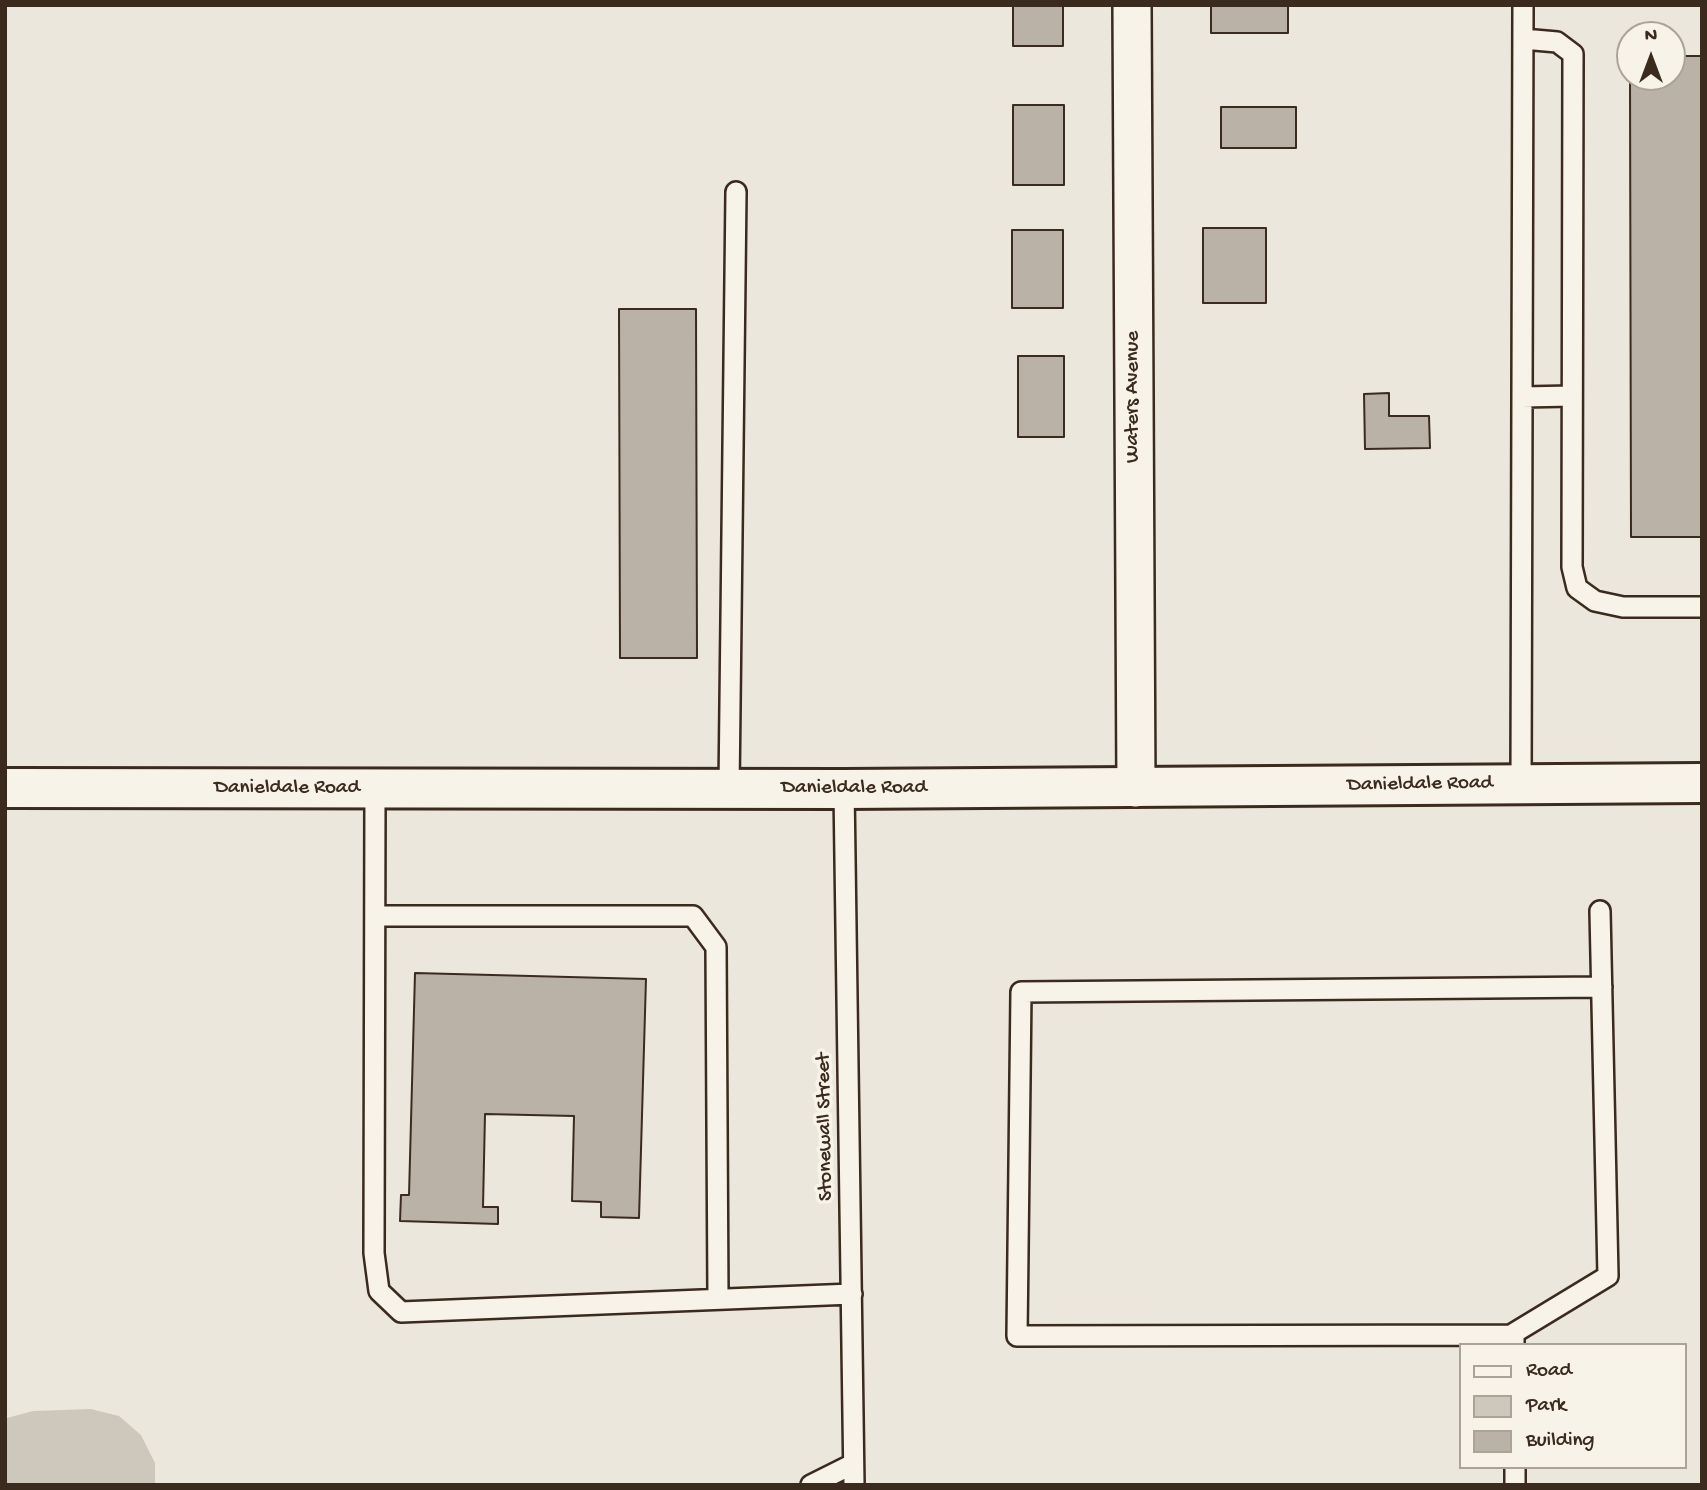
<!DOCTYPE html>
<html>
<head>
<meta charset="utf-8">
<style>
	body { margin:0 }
	#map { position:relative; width:1707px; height:1490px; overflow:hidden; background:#ece7dc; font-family:"Gochi Hand",sans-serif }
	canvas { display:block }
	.frame { position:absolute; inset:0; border:7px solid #3b2a1e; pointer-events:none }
	.legend { position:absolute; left:1459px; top:1343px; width:228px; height:126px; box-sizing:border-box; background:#f7f3e8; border:2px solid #aca397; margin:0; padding:9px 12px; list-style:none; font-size:21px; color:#3b2a1e }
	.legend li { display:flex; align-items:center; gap:14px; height:35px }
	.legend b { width:35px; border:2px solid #aca397 }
	.north { position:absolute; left:1616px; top:21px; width:70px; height:70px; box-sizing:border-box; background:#f7f3e8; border:2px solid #aca397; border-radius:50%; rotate:0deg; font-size:19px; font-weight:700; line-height:28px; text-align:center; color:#3b2a1e }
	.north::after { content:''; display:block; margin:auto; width:24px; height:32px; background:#3b2a1e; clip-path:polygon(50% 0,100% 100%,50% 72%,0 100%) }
</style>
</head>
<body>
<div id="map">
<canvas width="1707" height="1490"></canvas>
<div class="frame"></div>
<ul class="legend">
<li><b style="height:9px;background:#f7f3e8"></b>Road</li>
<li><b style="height:19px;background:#cec8bc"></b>Park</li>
<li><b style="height:19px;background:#bab2a7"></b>Building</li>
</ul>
<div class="north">N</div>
</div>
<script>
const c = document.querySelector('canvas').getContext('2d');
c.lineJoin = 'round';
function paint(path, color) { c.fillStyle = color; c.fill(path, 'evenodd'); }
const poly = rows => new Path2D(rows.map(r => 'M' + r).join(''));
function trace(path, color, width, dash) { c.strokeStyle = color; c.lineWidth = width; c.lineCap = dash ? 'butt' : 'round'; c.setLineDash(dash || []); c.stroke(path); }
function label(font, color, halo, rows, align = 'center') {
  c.font = font + ' "Gochi Hand",sans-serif'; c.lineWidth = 7; c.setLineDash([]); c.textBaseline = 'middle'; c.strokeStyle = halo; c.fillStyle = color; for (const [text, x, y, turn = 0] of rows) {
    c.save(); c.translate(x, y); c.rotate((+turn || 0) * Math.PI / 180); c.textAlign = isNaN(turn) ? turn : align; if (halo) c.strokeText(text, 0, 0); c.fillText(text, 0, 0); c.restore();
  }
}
paint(poly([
	[91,1409,119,1416,141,1435,155,1463,155,1485,5,1485,7,1418,33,1411]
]), '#cec8bc');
const building = poly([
	[1013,5,1063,5,1063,46,1013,46,1013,5],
	[1211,5,1288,5,1288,33,1211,33,1211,5],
	[1672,56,1702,56,1702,537,1631,537,1630,77,1672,77,1672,56],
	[1013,105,1064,105,1064,185,1013,185,1013,105],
	[1221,107,1296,107,1296,148,1221,148,1221,107],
	[1203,228,1266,228,1266,303,1203,303,1203,228],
	[1012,230,1063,230,1063,308,1012,308,1012,230],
	[619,309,696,309,697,658,620,658,619,309],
	[1018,356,1064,356,1064,437,1018,437,1018,356],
	[1389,393,1389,416,1429,416,1430,448,1365,449,1364,394,1389,393],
	[415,973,646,979,639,1218,601,1217,601,1202,572,1201,574,1116,485,1114,483,1207,498,1207,498,1224,400,1221,401,1195,409,1195,415,973]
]);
paint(building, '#bab2a7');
trace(building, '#3b2a1e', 2);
const service = poly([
	[1523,39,1557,42,1573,54,1572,567,1577,588,1595,601,1623,607,1702,607],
	[1522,397,1572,396],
	[1521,783,1523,5],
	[375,789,374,1253,379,1291,401,1312,852,1294],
	[729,789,736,192],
	[844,789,854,1485],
	[375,916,693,916,716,947,718,1299],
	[1514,1335,1017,1336,1021,992,1602,987],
	[1514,1345,1514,1333,1608,1276,1600,911],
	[1515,1467,1515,1485],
	[811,1485,853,1464]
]);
const minor = poly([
	[1132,5,1136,788]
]);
const tertiary = poly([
	[5,788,844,789,1702,783]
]);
trace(service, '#3b2a1e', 24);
trace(minor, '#3b2a1e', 42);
trace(tertiary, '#3b2a1e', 44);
trace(service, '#f7f3e8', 19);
trace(minor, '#f7f3e8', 37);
trace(tertiary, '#f7f3e8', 38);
label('21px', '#3b2a1e', '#f7f3e8', [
	["Waters Avenue",1134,397,-90],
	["Danieldale Road",1420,785,-1],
	["Danieldale Road",287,789],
	["Danieldale Road",854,789],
	["Stonewall Street",826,1127,-91]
]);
</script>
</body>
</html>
